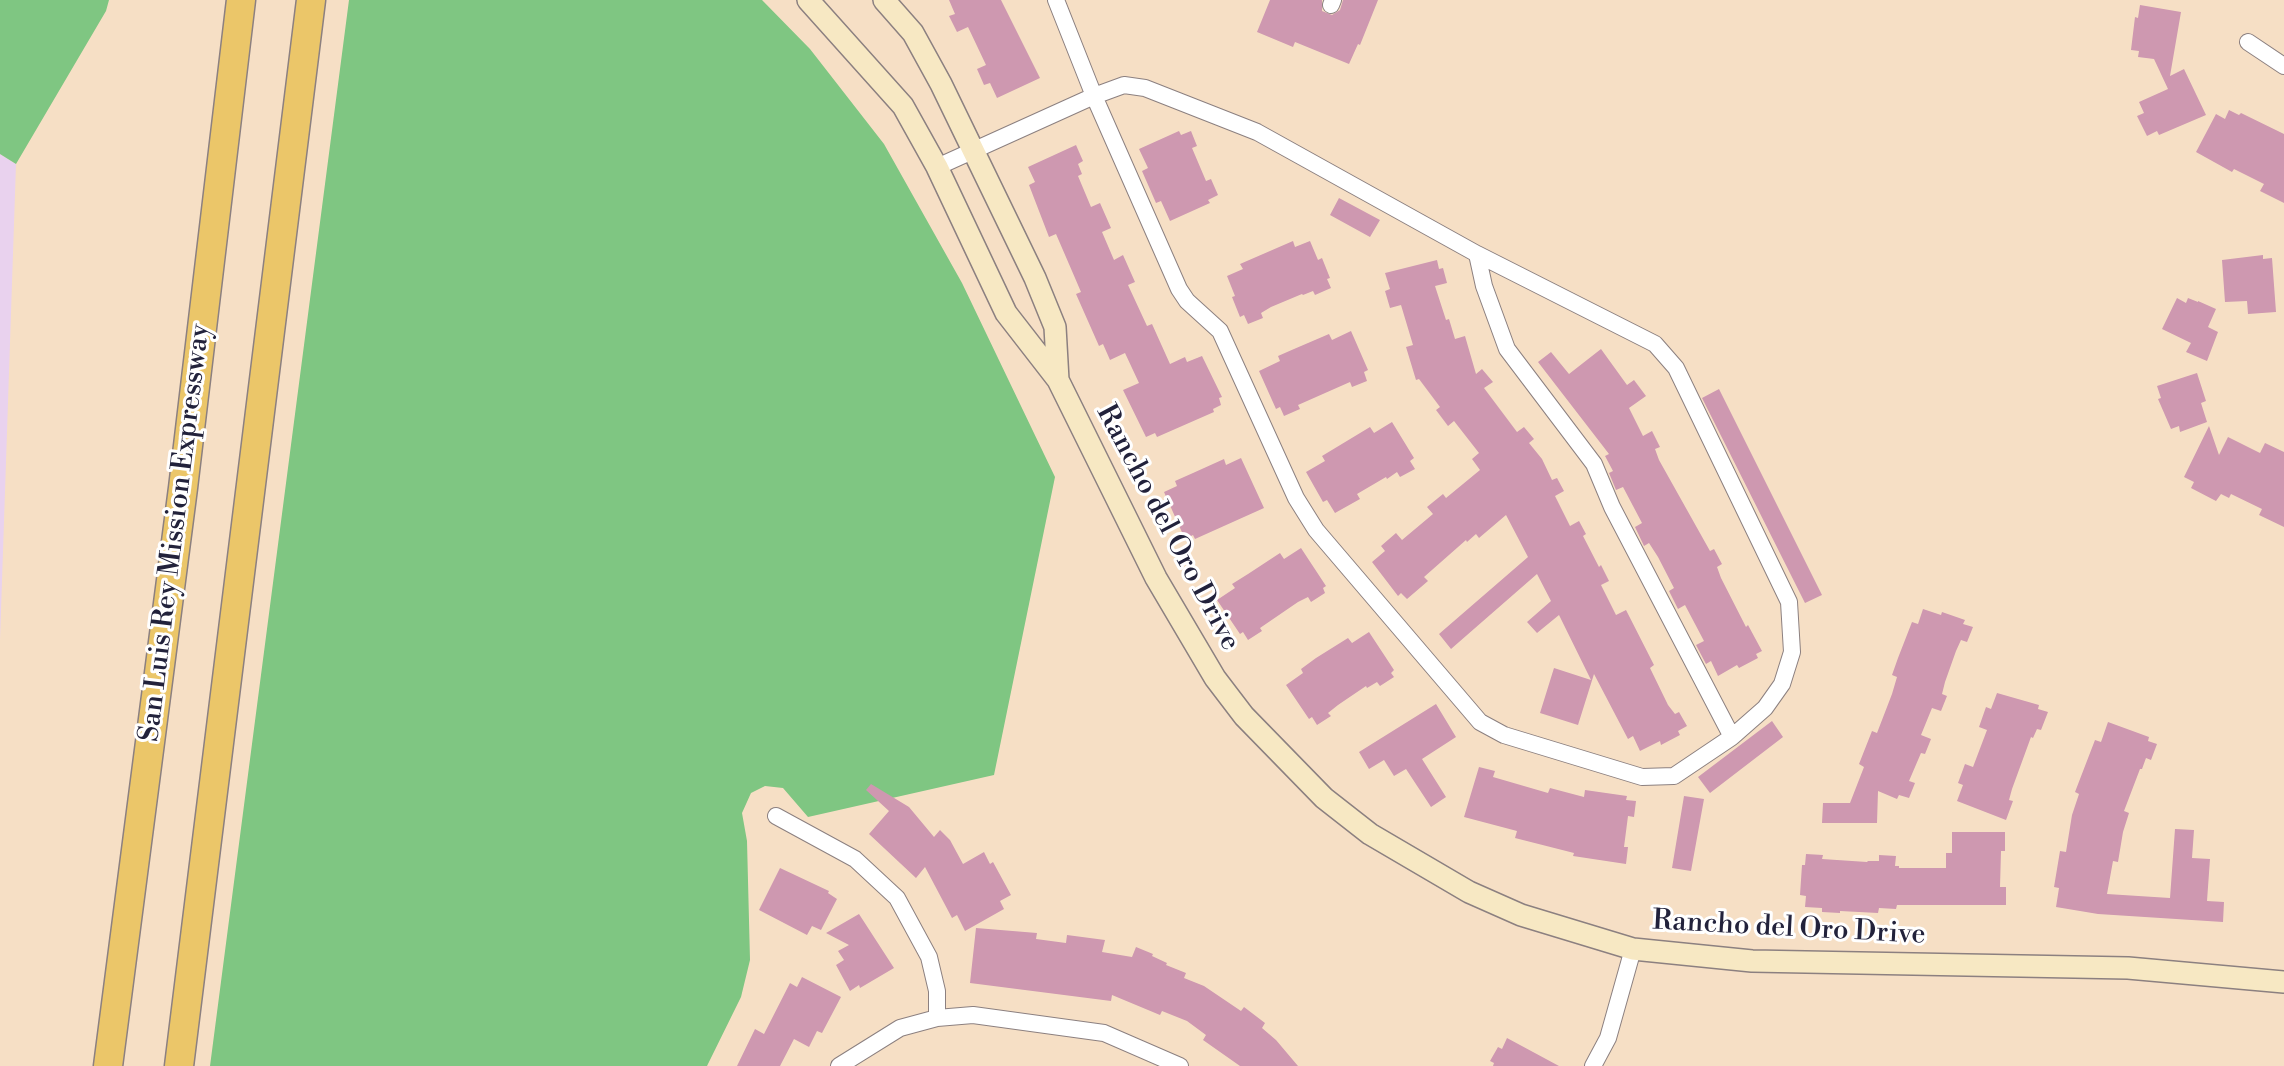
<!DOCTYPE html>
<html>
<head>
<meta charset="utf-8">
<style>
	body { margin:0 }
	canvas { display:block; background:#f6dfc5 }
</style>
</head>
<body>
<canvas width="2284" height="1066"></canvas>
<script>
const c = document.querySelector('canvas').getContext('2d');
c.lineJoin = 'round';
function paint(path, color) { c.fillStyle = color; c.fill(path, 'evenodd'); }
const poly = rows => new Path2D(rows.map(r => 'M' + r).join(''));
function trace(path, color, width, dash) { c.strokeStyle = color; c.lineWidth = width; c.lineCap = dash ? 'butt' : 'round'; c.setLineDash(dash || []); c.stroke(path); }
function label(font, color, halo, rows, align = 'center') {
  c.font = font + ' "Libre Bodoni",serif'; c.lineWidth = 6; c.setLineDash([]); c.textBaseline = 'middle'; c.strokeStyle = halo; c.fillStyle = color; for (const [text, x, y, turn = 0] of rows) {
    c.save(); c.translate(x, y); c.rotate((+turn || 0) * Math.PI / 180); c.textAlign = isNaN(turn) ? turn : align; if (halo) c.strokeText(text, 0, 0); c.fillText(text, 0, 0); c.restore();
  }
}
paint(poly([
	[0,154,16,164,0,640]
]), '#e9d2ee');
paint(poly([
	[0,0,109,0,106,11,16,164,0,154],
	[349,0,762,0,810,49,884,144,962,283,1055,477,994,775,808,817,783,788,765,786,751,793,742,813,747,841,750,960,741,997,707,1066,210,1066]
]), '#7fc682');
paint(poly([
	[949,0,1001,0,1040,78,997,98,990,83,984,85,977,69,986,65,968,27,957,32,949,16,955,14],
	[1270,0,1322,0,1322,11,1332,15,1340,10,1343,0,1378,0,1360,45,1358,44,1349,64,1295,42,1293,47,1257,32],
	[2140,5,2181,12,2170,76,2184,69,2206,115,2159,135,2157,131,2147,136,2137,116,2144,113,2139,102,2168,89,2154,59,2138,57,2139,51,2131,50,2135,17,2138,18],
	[2229,110,2239,115,2241,113,2284,134,2284,203,2260,191,2264,184,2234,169,2232,172,2196,152,2216,114,2225,119],
	[1179,131,1181,135,1191,131,1197,146,1192,148,1206,181,1211,179,1218,195,1208,200,1210,203,1170,221,1161,201,1156,203,1142,171,1148,168,1139,149],
	[1076,145,1083,161,1078,164,1082,174,1078,176,1091,207,1100,203,1111,228,1102,232,1114,260,1123,255,1135,282,1128,285,1147,326,1152,324,1170,364,1185,357,1187,362,1202,356,1222,397,1219,398,1221,405,1213,409,1214,412,1157,437,1155,433,1146,437,1123,390,1139,383,1125,353,1110,360,1103,344,1099,346,1076,294,1081,292,1075,278,1056,234,1049,237,1029,185,1035,182,1028,167],
	[1339,198,1380,220,1370,237,1330,215],
	[1293,241,1295,247,1310,241,1318,260,1322,258,1330,278,1327,279,1331,288,1315,295,1313,291,1303,295,1302,294,1271,307,1261,313,1263,318,1248,324,1244,315,1240,317,1232,297,1235,296,1227,276,1243,269,1240,264],
	[2263,255,2263,259,2272,258,2276,312,2248,314,2247,301,2225,302,2222,260],
	[1437,260,1439,269,1443,268,1447,283,1435,286,1446,320,1449,319,1455,339,1465,336,1476,374,1482,369,1493,382,1484,388,1517,432,1524,427,1534,439,1529,443,1542,459,1552,480,1557,478,1564,491,1555,496,1570,526,1579,521,1586,534,1583,536,1599,567,1601,565,1609,581,1601,585,1616,615,1626,610,1654,665,1650,668,1668,705,1675,714,1679,712,1687,726,1678,731,1680,735,1661,745,1660,741,1640,751,1633,736,1628,739,1594,674,1578,725,1540,713,1554,668,1591,680,1559,615,1537,633,1527,622,1551,601,1537,574,1451,649,1439,634,1528,557,1506,515,1479,538,1476,534,1467,542,1466,540,1424,577,1428,581,1407,599,1401,593,1398,596,1372,562,1385,551,1381,546,1396,533,1402,540,1433,514,1427,507,1443,494,1446,498,1480,470,1472,459,1479,453,1454,421,1448,426,1436,410,1440,407,1419,379,1416,380,1406,347,1413,345,1401,305,1390,308,1385,291,1390,289,1385,273],
	[2177,298,2186,303,2188,298,2198,302,2198,301,2216,309,2208,327,2218,332,2207,361,2186,352,2191,343,2162,329],
	[1351,331,1368,370,1364,372,1367,381,1352,387,1350,382,1298,405,1300,409,1284,416,1280,407,1276,409,1259,371,1280,361,1278,356,1294,349,1329,334,1332,340],
	[1601,349,1627,385,1634,380,1646,396,1629,408,1643,436,1652,431,1660,447,1655,449,1659,460,1710,551,1714,549,1722,564,1717,567,1721,578,1746,627,1748,625,1762,651,1756,654,1758,658,1739,668,1737,665,1718,676,1711,661,1706,664,1696,645,1704,641,1685,605,1678,609,1669,591,1674,588,1658,557,1649,543,1644,546,1635,527,1642,523,1623,487,1616,490,1609,473,1613,471,1605,456,1609,454,1538,362,1551,352,1569,374],
	[2197,373,2206,401,2201,403,2207,422,2180,432,2179,426,2171,429,2158,399,2161,398,2157,386],
	[1719,389,1822,595,1805,603,1702,398],
	[1392,422,1414,458,1410,461,1415,469,1400,477,1397,472,1387,479,1386,477,1357,494,1360,499,1335,513,1327,500,1323,502,1306,472,1325,461,1322,456,1370,427,1374,433],
	[2209,426,2219,455,2228,437,2260,453,2265,443,2284,452,2284,527,2259,515,2262,509,2231,494,2229,498,2221,494,2216,501,2191,488,2194,482,2184,477],
	[1241,458,1264,508,1195,539,1193,535,1185,539,1164,492,1177,486,1175,481,1193,473,1224,459,1226,465],
	[1301,548,1326,586,1323,588,1325,593,1311,602,1308,597,1298,602,1260,628,1262,631,1248,640,1243,632,1240,634,1217,600,1235,588,1232,584,1248,574,1280,553,1284,559],
	[1923,609,1941,615,1942,612,1965,620,1963,624,1973,627,1967,642,1961,640,1956,651,1945,682,1942,694,1947,696,1941,711,1932,708,1921,735,1931,739,1925,754,1921,753,1909,781,1915,783,1909,798,1899,795,1897,799,1878,791,1877,823,1822,823,1823,803,1850,803,1864,767,1859,764,1872,731,1877,733,1892,694,1897,677,1892,675,1898,658,1912,622,1918,624],
	[1369,632,1394,670,1391,673,1394,677,1380,686,1377,682,1367,688,1366,686,1338,705,1328,713,1331,716,1317,725,1312,717,1309,719,1286,685,1303,673,1301,669,1316,658,1348,638,1352,643],
	[1997,693,2039,705,2038,709,2048,712,2041,730,2037,729,2033,738,2031,737,2012,789,2009,800,2013,801,2006,820,1957,801,1963,785,1958,783,1965,764,1973,767,1987,730,1979,727,1986,707,1991,709],
	[1436,704,1456,737,1422,759,1446,797,1431,807,1406,769,1394,776,1384,760,1369,769,1359,752],
	[1772,721,1783,737,1710,793,1698,777],
	[2108,722,2149,737,2148,741,2157,744,2151,760,2146,758,2142,769,2140,769,2124,811,2129,813,2123,832,2118,862,2113,861,2107,894,2170,898,2175,829,2194,830,2192,858,2210,859,2207,901,2224,902,2223,922,2098,914,2056,907,2059,888,2054,887,2060,851,2066,852,2072,815,2079,794,2075,792,2095,740,2101,742],
	[1479,767,1495,771,1493,777,1548,793,1550,788,1584,797,1585,790,1627,796,1626,800,1636,801,1634,817,1628,816,1624,847,1628,847,1626,864,1573,856,1574,853,1515,838,1517,831,1464,817],
	[871,784,909,807,934,837,940,830,950,840,963,864,984,852,990,864,993,862,1011,895,1000,901,1004,909,965,931,957,915,952,918,925,867,916,878,869,834,889,811,866,790],
	[1684,796,1704,799,1691,871,1672,868],
	[1952,832,2005,832,2005,851,2001,851,2000,887,2006,887,2006,905,1897,905,1896,909,1879,908,1878,913,1840,911,1840,913,1822,912,1822,908,1805,907,1806,896,1800,895,1802,865,1805,865,1806,854,1823,855,1822,859,1867,862,1868,861,1879,861,1879,855,1896,856,1895,866,1899,866,1899,868,1946,868,1946,853,1952,853],
	[780,868,829,891,828,893,837,899,821,930,812,926,807,935,759,910],
	[859,914,894,968,860,988,859,985,850,991,836,965,844,960,838,951,849,945,826,933],
	[976,928,1037,933,1036,939,1066,943,1067,935,1105,940,1102,952,1132,957,1136,947,1153,954,1152,956,1167,963,1166,965,1186,973,1184,978,1204,986,1241,1011,1244,1007,1265,1023,1262,1028,1276,1040,1298,1066,1240,1066,1203,1040,1206,1035,1187,1021,1162,1011,1160,1015,1112,995,1111,1001,970,983],
	[802,977,841,997,822,1033,817,1031,809,1047,794,1039,780,1066,737,1066,755,1029,764,1034,790,983,797,987],
	[1507,1038,1559,1066,1493,1066,1494,1063,1490,1061,1498,1047,1502,1049]
]), '#ce98b0');
const street = poly([
	[1056,0,1094,96,1179,289,1187,301,1220,331,1296,498,1316,530,1480,722,1504,735,1642,777,1674,776,1732,737,1765,708,1782,684,1792,652,1789,602,1676,368,1655,344,1477,254],
	[1331,5,1333,0],
	[2248,42,2284,66],
	[937,167,1094,96,1124,85,1145,88,1257,132,1477,254,1484,286,1507,349,1594,464,1612,507,1732,737],
	[776,816,855,859,897,898,929,957,937,991,937,1018],
	[839,1066,900,1028,937,1018,973,1015,1104,1033,1180,1066],
	[1593,1066,1608,1038,1633,949]
]);
const secondary = poly([
	[808,0,903,106,937,167,1006,313,1058,380,1156,578,1215,678,1244,716,1324,798,1370,834,1469,892,1521,915,1633,949,1752,961,2128,968,2284,982],
	[884,0,913,33,941,84,1035,278,1055,327,1058,380]
]);
const highway = poly([
	[108,1066,183,488,241,0],
	[179,1066,311,0]
]);
trace(street, '#8c8080', 18);
trace(secondary, '#8c8080', 24);
trace(highway, '#8c8080', 31);
trace(street, '#fff', 16);
trace(secondary, '#f7e8c3', 21);
trace(highway, '#ebc669', 28);
label('28px', '#22223b', '#fff', [
	["Rancho del Oro Drive",1167,528,62],
	["San Luis Rey Mission Expressway",176,533,-83],
	["Rancho del Oro Drive",1789,929,3]
]);
</script>
</body>
</html>
